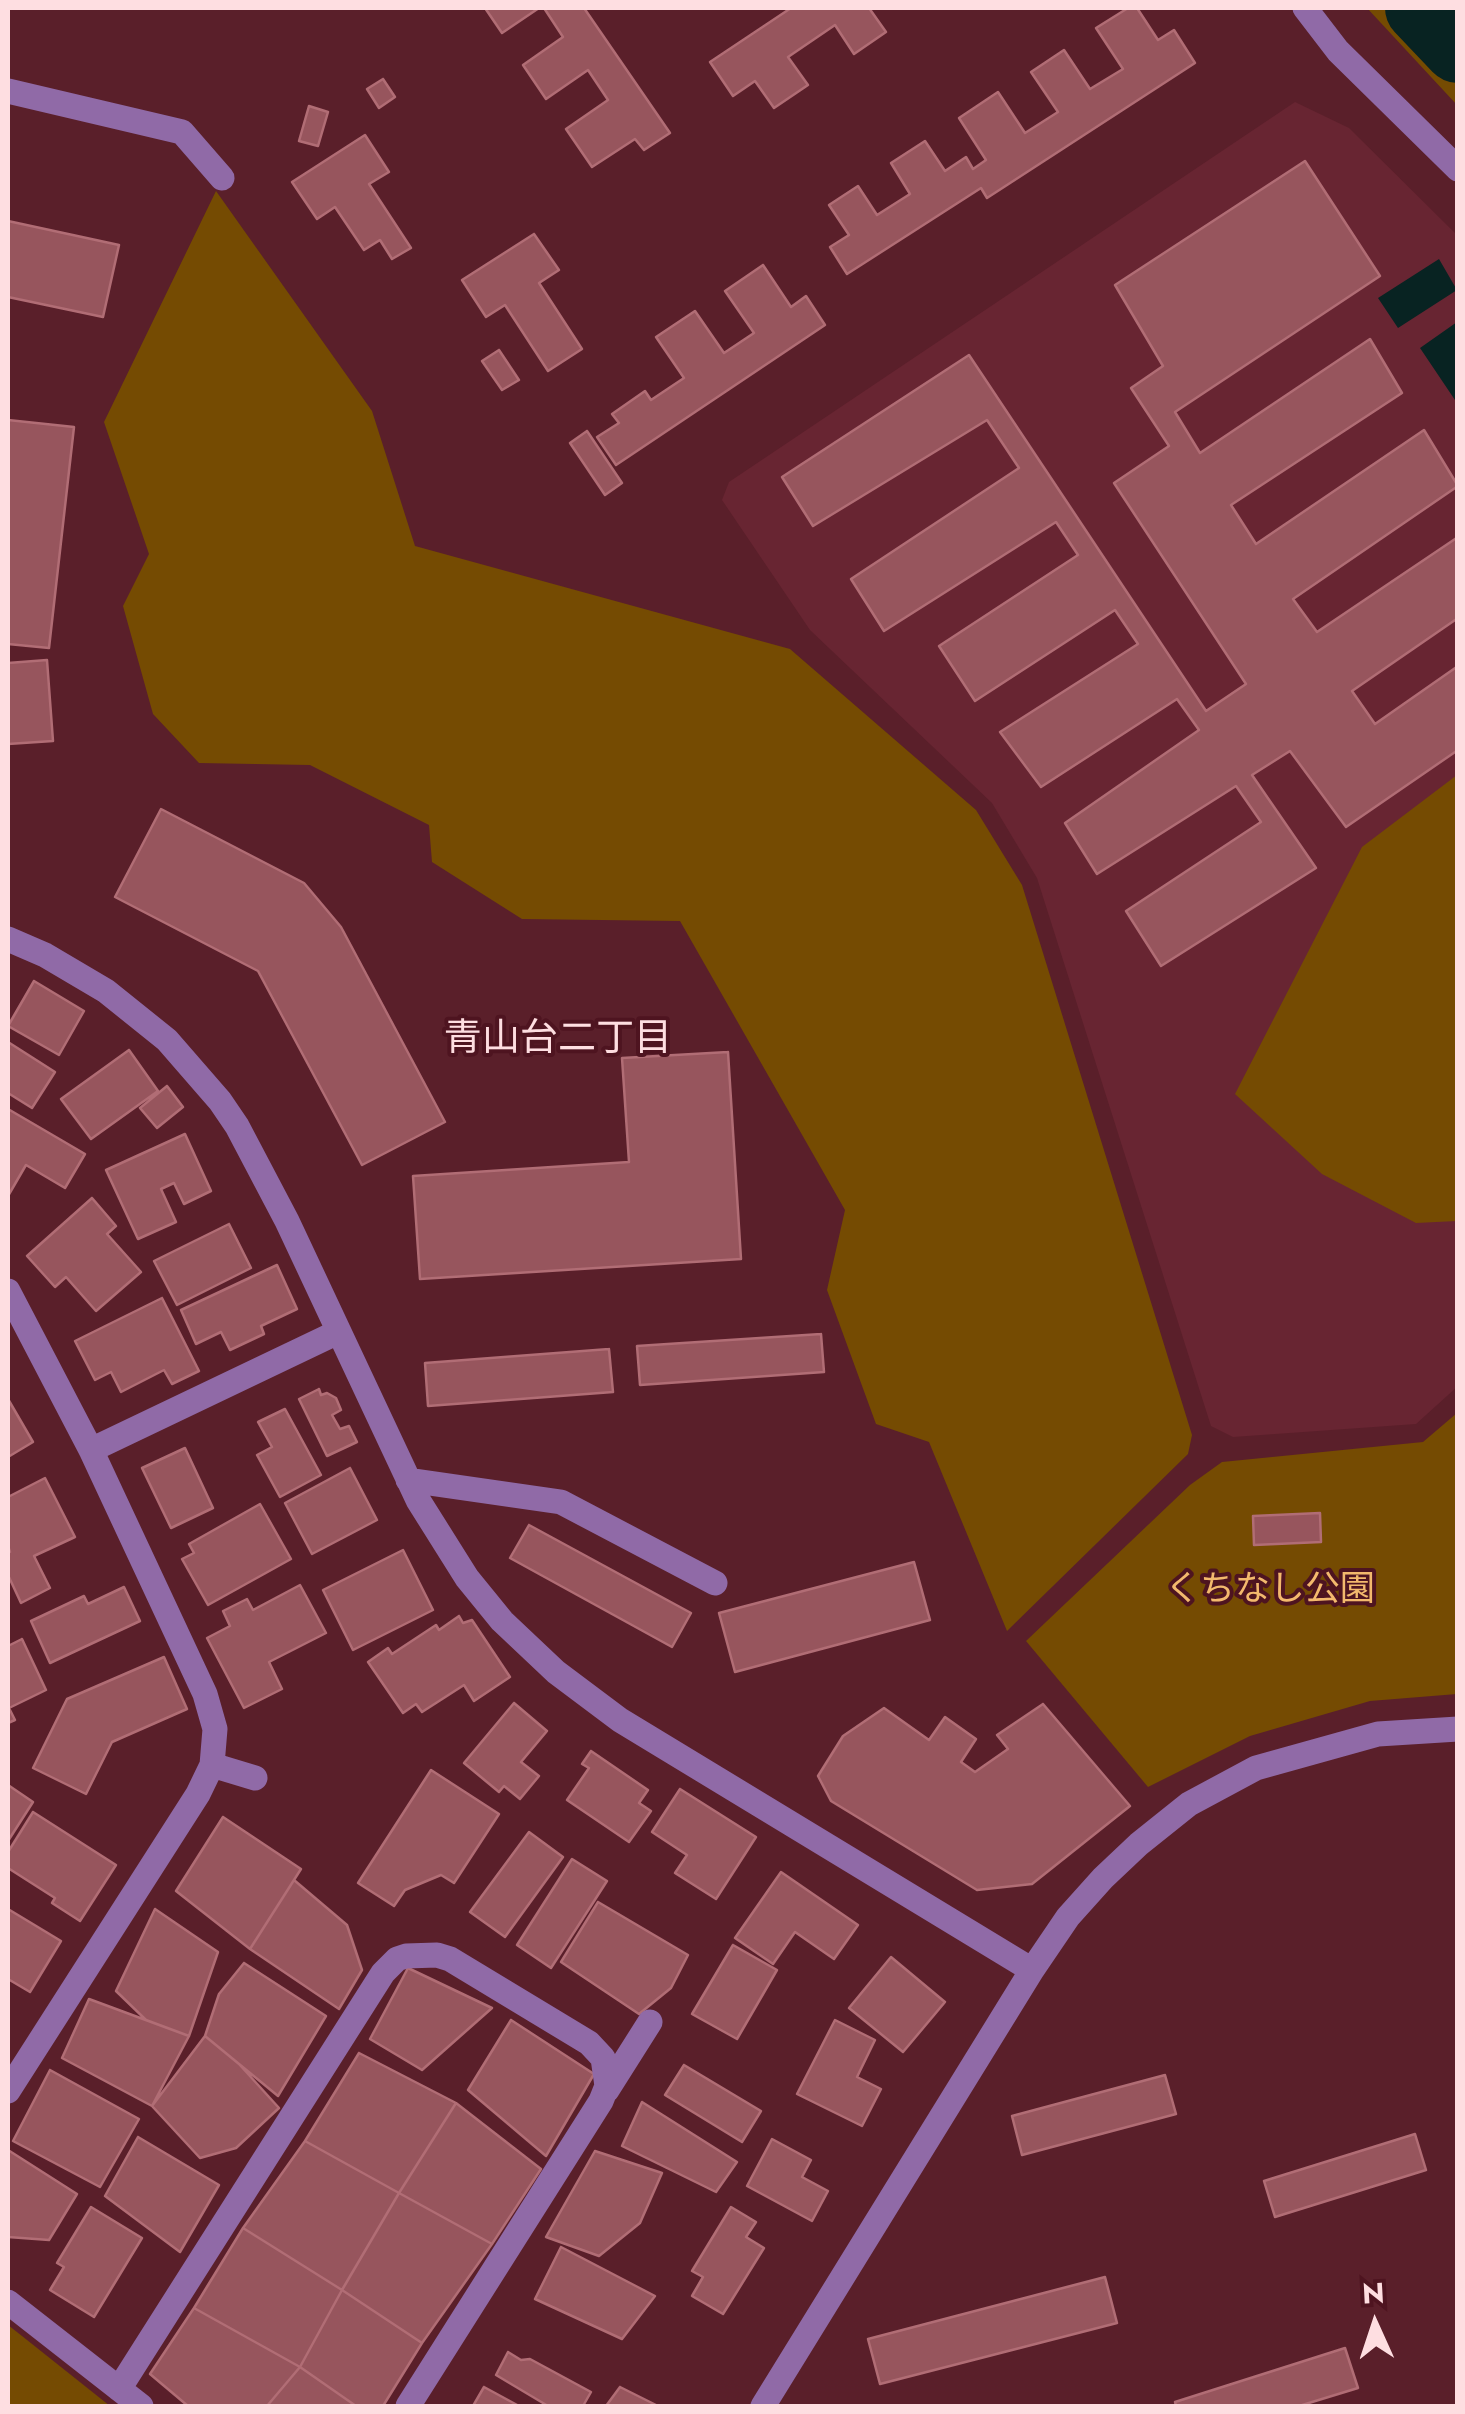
<!DOCTYPE html>
<html>
<head>
<meta charset="utf-8">
<style>
	body { margin:0 }
	#map { position:relative; width:1465px; height:2414px; overflow:hidden; background:#5a1f2a; font-family:Jost,sans-serif }
	canvas { display:block }
	.frame { position:absolute; inset:0; border:10px solid #fedee1; pointer-events:none }
	.north { position:absolute; left:1325px; top:2274px; width:100px; height:100px; -webkit-text-stroke:8px #4e1420; paint-order:stroke; rotate:357deg; font-size:28px; font-weight:700; line-height:40px; text-align:center; color:#fedee1 }
	.north::after { content:''; display:block; margin:auto; width:35px; height:45px; background:#fedee1; clip-path:polygon(50% 0,100% 100%,50% 72%,0 100%) }
</style>
</head>
<body>
<div id="map">
<canvas width="1465" height="2414"></canvas>
<div class="frame"></div>
<div class="north">N</div>
</div>
<script>
const c = document.querySelector('canvas').getContext('2d');
c.lineJoin = 'round';
function paint(path, color) { c.fillStyle = color; c.fill(path, 'evenodd'); }
const poly = rows => new Path2D(rows.map(r => 'M' + r).join(''));
function trace(path, color, width, dash) { c.strokeStyle = color; c.lineWidth = width; c.lineCap = dash ? 'butt' : 'round'; c.setLineDash(dash || []); c.stroke(path); }
function label(font, color, halo, rows, align = 'center') {
  c.font = font + ' Jost,"Noto Sans JP",sans-serif'; c.lineWidth = 8; c.setLineDash([]); c.textBaseline = 'middle'; c.strokeStyle = halo; c.fillStyle = color; for (const [text, x, y, turn = 0] of rows) {
    c.save(); c.translate(x, y); c.rotate((+turn || 0) * Math.PI / 180); c.textAlign = isNaN(turn) ? turn : align; if (halo) c.strokeText(text, 0, 0); c.fillText(text, 0, 0); c.restore();
  }
}
paint(poly([
	[1295,102,1349,128,1457,235,1458,1386,1416,1424,1233,1437,1211,1426,1037,878,992,803,810,630,722,500,729,482]
]), '#682532');
paint(poly([
	[1367,8,1457,8,1457,105],
	[216,191,372,411,415,546,790,649,976,810,1022,885,1192,1435,1188,1454,1007,1631,929,1442,876,1424,827,1290,845,1210,680,921,522,919,432,862,429,825,310,765,199,763,153,714,123,606,149,554,104,422],
	[1457,775,1457,1221,1416,1223,1322,1174,1235,1094,1362,847],
	[1457,1413,1457,1694,1370,1701,1250,1736,1148,1787,1026,1641,1190,1485,1222,1462,1423,1442],
	[8,2325,22,2336,110,2406,8,2406]
]), '#754b02');
paint(poly([
	[1439,259,1457,290,1398,328,1378,298],
	[1457,322,1457,403,1420,348]
]), '#082322');
trace(poly([
	[1420,8,1458,48]
]), '#082322', 70);
const building = poly([
	[485,8,539,8,502,33,485,8],
	[544,8,584,8,670,133,644,150,635,139,592,167,566,129,608,100,588,70,546,99,523,65,563,37,544,8],
	[791,8,869,8,886,32,854,54,835,25,788,57,808,85,774,108,755,81,733,96,710,62,791,8],
	[1128,8,1137,8,1158,40,1174,30,1195,63,987,198,981,188,847,274,830,247,849,235,829,205,858,186,877,215,910,194,891,163,925,141,945,171,966,157,973,169,986,160,959,118,998,92,1025,133,1058,112,1031,72,1064,50,1090,89,1123,69,1096,28,1128,8],
	[383,79,395,97,379,108,367,89,383,79],
	[309,106,328,112,318,146,299,141,309,106],
	[365,135,389,172,369,184,411,248,392,259,380,240,364,250,335,207,317,219,292,182,365,135],
	[1305,161,1380,276,1175,412,1200,453,1370,339,1402,393,1231,505,1256,544,1424,430,1458,486,1293,599,1317,632,1458,537,1458,618,1352,691,1375,724,1458,666,1458,750,1346,827,1290,751,1252,775,1316,868,1161,966,1126,911,1261,822,1236,786,1097,874,1065,823,1199,730,1177,699,1041,787,1000,732,1138,644,1115,610,975,701,939,646,1078,555,1056,522,884,631,851,579,1019,468,987,420,813,526,782,477,969,355,1206,711,1246,684,1114,483,1169,446,1131,388,1163,366,1115,285,1305,161],
	[8,221,119,245,103,317,8,297,8,221],
	[534,234,559,270,539,283,582,349,548,371,505,305,486,317,462,280,534,234],
	[763,265,791,307,806,296,825,325,616,465,597,437,619,423,612,414,645,391,651,400,684,378,656,337,695,311,724,353,754,333,725,291,763,265],
	[499,350,519,380,502,390,482,361,499,350],
	[8,420,74,427,49,648,8,644,8,420],
	[587,431,622,483,605,495,570,443,587,431],
	[47,660,53,741,8,744,8,663,47,660],
	[161,809,304,883,341,927,445,1122,362,1165,258,971,115,897,161,809],
	[34,981,84,1011,59,1055,8,1026,34,981],
	[8,1042,55,1072,32,1108,8,1093,8,1042],
	[129,1050,158,1091,91,1139,61,1099,129,1050],
	[728,1052,741,1259,420,1279,413,1176,629,1162,622,1058,728,1052],
	[167,1086,183,1107,157,1128,140,1108,167,1086],
	[8,1109,85,1154,65,1188,26,1165,8,1196,8,1109],
	[185,1134,211,1191,184,1204,174,1183,161,1189,176,1222,138,1239,106,1170,185,1134],
	[92,1198,116,1226,107,1234,141,1272,96,1311,66,1277,55,1287,27,1256,92,1198],
	[229,1224,251,1268,177,1305,154,1261,229,1224],
	[277,1265,297,1309,261,1326,264,1334,230,1350,221,1332,196,1344,181,1310,277,1265],
	[162,1298,199,1371,172,1384,164,1370,121,1392,111,1372,95,1380,75,1341,162,1298],
	[821,1334,824,1372,640,1385,637,1346,821,1334],
	[609,1349,613,1392,428,1406,425,1363,609,1349],
	[319,1389,321,1395,327,1393,336,1398,341,1410,332,1415,340,1429,349,1426,357,1442,327,1456,299,1399,319,1389],
	[8,1399,33,1442,8,1457,8,1399],
	[285,1409,321,1475,280,1497,257,1455,272,1447,258,1422,285,1409],
	[185,1448,213,1508,171,1528,142,1468,185,1448],
	[350,1468,377,1520,312,1554,285,1503,350,1468],
	[45,1478,75,1537,34,1556,50,1588,21,1603,8,1575,8,1553,10,1552,8,1546,8,1497,45,1478],
	[260,1504,291,1559,208,1605,182,1559,194,1553,189,1544,260,1504],
	[1320,1513,1321,1542,1254,1545,1253,1516,1320,1513],
	[529,1525,691,1613,672,1647,510,1558,529,1525],
	[403,1550,433,1610,353,1650,323,1590,403,1550],
	[914,1562,930,1620,735,1672,719,1613,914,1562],
	[300,1585,326,1633,269,1662,282,1689,244,1708,207,1638,230,1626,223,1611,247,1599,253,1610,300,1585],
	[124,1587,140,1621,50,1663,31,1621,84,1596,88,1604,124,1587],
	[459,1616,463,1623,472,1620,510,1677,474,1701,464,1685,422,1712,416,1704,403,1713,368,1662,388,1648,392,1654,436,1625,439,1630,459,1616],
	[22,1639,46,1690,9,1708,15,1720,8,1723,8,1646,22,1639],
	[164,1657,187,1709,112,1742,86,1794,33,1768,67,1699,164,1657],
	[514,1703,547,1731,521,1762,539,1776,520,1799,504,1786,499,1792,464,1763,514,1703],
	[1043,1704,1130,1806,1032,1884,977,1890,831,1801,818,1776,843,1736,884,1708,929,1740,945,1717,976,1739,961,1762,975,1772,1008,1749,997,1735,1043,1704],
	[591,1751,648,1790,639,1803,651,1811,629,1842,567,1800,589,1768,582,1764,591,1751],
	[431,1770,499,1814,454,1883,441,1875,405,1890,394,1906,358,1883,431,1770],
	[8,1785,33,1802,8,1841,8,1785],
	[680,1789,756,1837,716,1899,675,1873,687,1855,652,1832,680,1789],
	[33,1812,116,1865,80,1921,52,1903,55,1898,8,1868,8,1852,33,1812],
	[223,1817,301,1869,250,1949,176,1891,223,1817],
	[529,1832,563,1857,505,1937,470,1912,529,1832],
	[572,1859,607,1881,551,1968,517,1945,572,1859],
	[781,1872,858,1925,834,1959,795,1932,773,1964,735,1938,781,1872],
	[294,1880,347,1925,362,1970,339,2009,250,1949,294,1880],
	[598,1902,688,1955,671,1988,639,2014,561,1962,598,1902],
	[8,1909,61,1941,30,1992,8,1979,8,1909],
	[155,1909,218,1952,189,2036,146,2020,116,1991,155,1909],
	[733,1945,777,1970,737,2039,692,2014,733,1945],
	[891,1957,945,2002,903,2052,849,2008,891,1957],
	[244,1963,326,2016,278,2096,205,2036,219,1994,244,1963],
	[408,1968,492,2008,422,2070,370,2039,408,1968],
	[89,1999,189,2036,152,2106,62,2058,89,1999],
	[511,2020,594,2074,546,2156,468,2090,511,2020],
	[835,2020,875,2040,857,2077,881,2089,862,2126,797,2094,835,2020],
	[205,2036,239,2064,279,2108,236,2148,200,2158,152,2106,205,2036],
	[359,2053,456,2103,399,2193,305,2141,359,2053],
	[684,2065,761,2111,742,2142,665,2095,684,2065],
	[50,2070,139,2119,100,2187,13,2141,50,2070],
	[1165,2075,1176,2114,1022,2155,1012,2116,1165,2075],
	[642,2102,737,2162,716,2192,622,2146,642,2102],
	[456,2103,541,2169,492,2244,399,2193,456,2103],
	[1415,2134,1426,2170,1275,2217,1264,2181,1415,2134],
	[138,2137,219,2185,180,2252,105,2196,138,2137],
	[772,2139,811,2160,802,2177,828,2191,812,2221,747,2186,772,2139],
	[305,2141,399,2193,342,2290,243,2228,305,2141],
	[8,2150,77,2194,49,2240,8,2237,8,2150],
	[595,2151,662,2173,640,2223,599,2256,546,2237,595,2151],
	[399,2193,492,2244,422,2343,342,2290,399,2193],
	[91,2207,142,2238,94,2317,50,2290,64,2267,57,2263,91,2207],
	[731,2207,756,2222,746,2237,764,2248,723,2314,692,2296,703,2277,692,2271,731,2207],
	[243,2228,342,2290,300,2367,194,2308,243,2228],
	[561,2247,655,2296,622,2339,535,2299,561,2247],
	[1105,2277,1117,2323,880,2384,868,2339,1105,2277],
	[342,2290,422,2343,383,2406,356,2406,300,2367,342,2290],
	[194,2308,300,2367,267,2406,188,2406,150,2374,194,2308],
	[1345,2348,1358,2388,1299,2406,1176,2406,1175,2402,1345,2348],
	[508,2352,521,2360,530,2359,591,2392,583,2406,548,2406,496,2375,508,2352],
	[300,2367,356,2406,267,2406,300,2367],
	[484,2387,519,2406,473,2406,484,2387],
	[620,2387,658,2406,606,2406,620,2387]
]);
paint(building, '#97555d');
trace(building, '#b16d75', 2.5);
trace(poly([
	[1305,8,1338,51,1458,169],
	[8,91,182,132,222,178],
	[8,939,45,955,106,991,167,1040,220,1101,237,1126,287,1221,418,1500,467,1578,502,1621,556,1672,620,1720,1032,1970],
	[8,1291,91,1450,205,1694,215,1729,212,1765,198,1794,8,2091],
	[91,1450,338,1332],
	[408,1480,561,1502,715,1583],
	[212,1765,255,1778],
	[607,2090,650,2022],
	[8,2302,141,2406],
	[119,2389,383,1973,397,1959,406,1956,437,1955,450,1959,589,2043,603,2058,607,2086,601,2101,408,2406],
	[763,2406,1032,1970,1068,1917,1103,1878,1139,1844,1189,1804,1256,1768,1378,1734,1458,1729]
]), '#906aa7', 25);
label('35px', '#f3b96d', '#4e1420', [
	["くちなし公園",1270,1592]
]);
label('38px', '#fedee1', '#4e1420', [
	["青山台二丁目",558,1041]
]);
</script>
</body>
</html>
